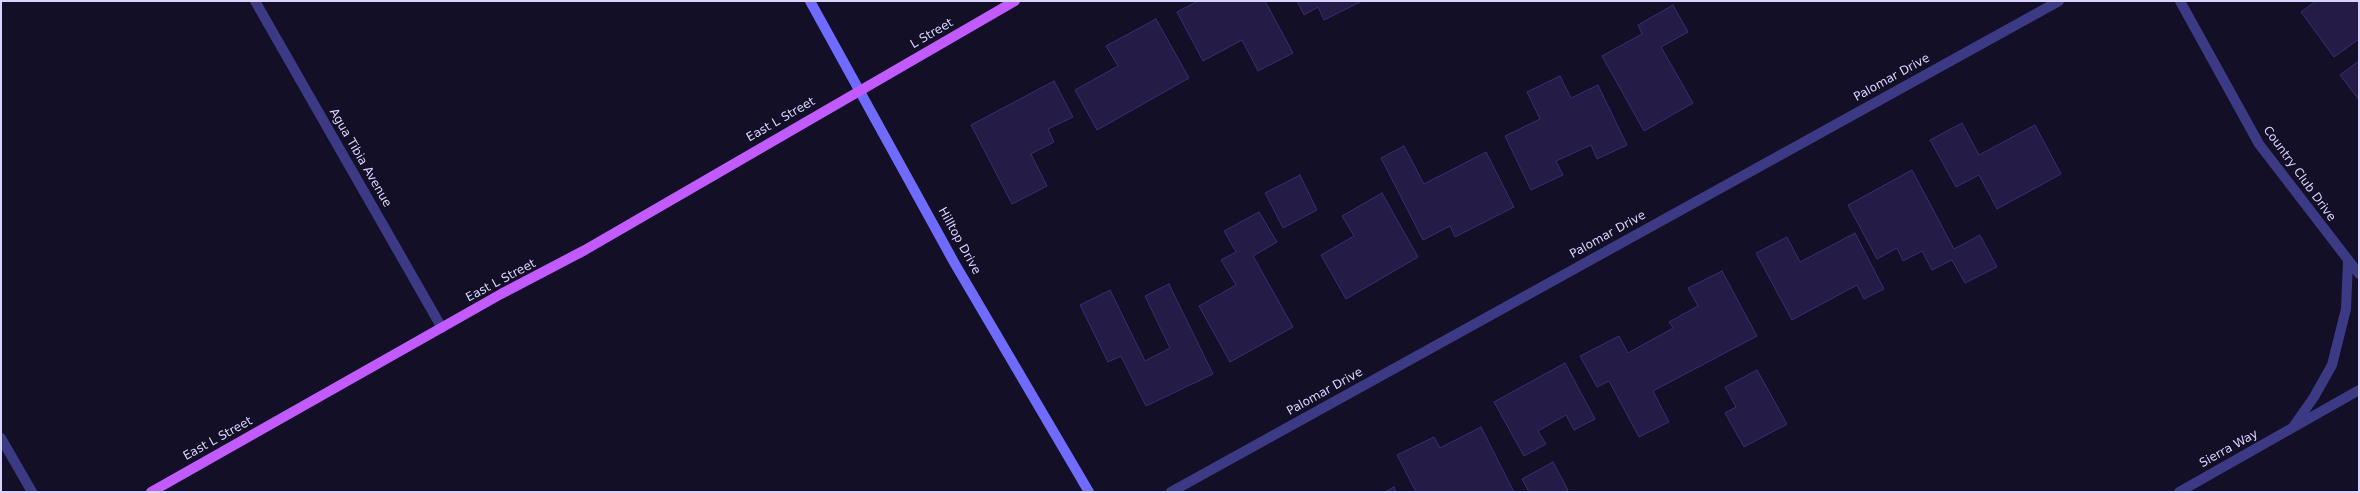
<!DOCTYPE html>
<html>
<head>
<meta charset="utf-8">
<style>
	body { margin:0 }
	#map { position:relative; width:2360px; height:493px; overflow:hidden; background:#130f26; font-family:"DejaVu Sans",sans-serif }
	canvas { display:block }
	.frame { position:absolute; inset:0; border:2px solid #d9d4ff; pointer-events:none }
</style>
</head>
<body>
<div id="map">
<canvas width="2360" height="493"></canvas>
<div class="frame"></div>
</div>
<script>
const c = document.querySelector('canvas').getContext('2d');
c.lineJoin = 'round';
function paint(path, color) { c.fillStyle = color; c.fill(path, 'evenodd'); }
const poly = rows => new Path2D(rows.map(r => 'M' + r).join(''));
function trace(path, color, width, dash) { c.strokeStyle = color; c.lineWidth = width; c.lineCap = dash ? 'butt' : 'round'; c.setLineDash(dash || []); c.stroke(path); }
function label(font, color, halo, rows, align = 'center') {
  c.font = font + ' "DejaVu Sans",sans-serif'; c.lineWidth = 3; c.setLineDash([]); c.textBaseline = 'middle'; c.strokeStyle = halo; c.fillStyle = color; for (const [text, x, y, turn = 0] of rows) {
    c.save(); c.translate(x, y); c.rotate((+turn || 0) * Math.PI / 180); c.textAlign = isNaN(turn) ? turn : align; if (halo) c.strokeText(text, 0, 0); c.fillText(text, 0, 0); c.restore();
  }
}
const building = poly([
	[1198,1,1265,1,1293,53,1258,71,1242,40,1203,61,1177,12,1198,1],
	[1297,1,1362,1,1324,20,1318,7,1304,15,1297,1],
	[2316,1,2359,1,2359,39,2334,57,2301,12,2316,1],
	[1673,5,1688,32,1661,47,1693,103,1644,131,1602,56,1642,34,1638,25,1673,5],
	[1156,19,1189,78,1097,130,1075,90,1118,66,1106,46,1156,19],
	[2359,61,2359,100,2340,75,2359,61],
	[1560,76,1571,98,1598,85,1627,145,1597,159,1591,145,1556,161,1563,175,1531,190,1505,136,1540,119,1527,92,1560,76],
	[1054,81,1073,117,1048,129,1054,142,1031,154,1047,186,1012,204,971,125,1054,81],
	[1962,123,1979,155,2035,125,2061,174,1997,209,1979,175,1956,187,1930,140,1962,123],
	[1404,146,1424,184,1486,152,1514,207,1455,237,1450,226,1423,240,1381,158,1404,146],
	[1912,170,1954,249,1980,235,1997,267,1965,283,1952,260,1932,270,1922,251,1903,261,1897,248,1877,259,1848,205,1912,170],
	[1300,175,1317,210,1283,228,1265,193,1300,175],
	[1382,193,1418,257,1346,299,1321,255,1354,236,1342,216,1382,193],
	[1259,212,1277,242,1253,256,1293,327,1230,362,1199,306,1236,285,1221,260,1236,252,1224,231,1259,212],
	[1855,233,1884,289,1864,299,1857,285,1792,320,1756,253,1787,237,1800,262,1855,233],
	[1722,271,1757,336,1653,391,1669,422,1639,437,1609,381,1597,387,1580,356,1619,336,1628,353,1673,328,1669,322,1698,306,1688,288,1722,271],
	[1169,284,1213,374,1146,406,1121,356,1108,362,1080,305,1110,290,1145,361,1170,348,1145,296,1169,284],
	[1565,363,1595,419,1574,430,1566,415,1538,431,1546,444,1524,456,1494,402,1565,363],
	[1757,370,1787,424,1744,447,1725,413,1736,407,1725,387,1757,370],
	[1481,427,1514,492,1416,492,1397,455,1434,437,1440,448,1481,427],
	[1553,462,1568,490,1564,492,1529,492,1522,479,1553,462],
	[1394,487,1396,492,1385,492,1394,487]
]);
paint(building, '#241b47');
trace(building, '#3b2d73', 1);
trace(poly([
	[255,1,442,328],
	[2293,427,2314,397,2332,365,2346,309,2348,262],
	[1,438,32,492],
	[1171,492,2059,1],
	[2179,492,2359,390]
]), '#3d3a85', 10);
trace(poly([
	[2180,1,2259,144,2359,274]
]), '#3d3a85', 10);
trace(poly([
	[810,1,955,264,1089,492]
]), '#6f6bff', 10);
trace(poly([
	[151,492,501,294,585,250,1015,1]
]), '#c25bff', 10);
label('12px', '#d9d4ff', '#130f26', [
	["L Street",932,34,-30],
	["Palomar Drive",1892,78,-29],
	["East L Street",781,120,-30],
	["Agua Tibia Avenue",360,158,60],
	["Country Club Drive",2299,174,54],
	["Palomar Drive",1608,235,-29],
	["Hilltop Drive",959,241,61],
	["East L Street",501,281,-28],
	["Palomar Drive",1325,392,-29],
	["East L Street",218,439,-29],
	["Sierra Way",2229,449,-29]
]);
</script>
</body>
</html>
